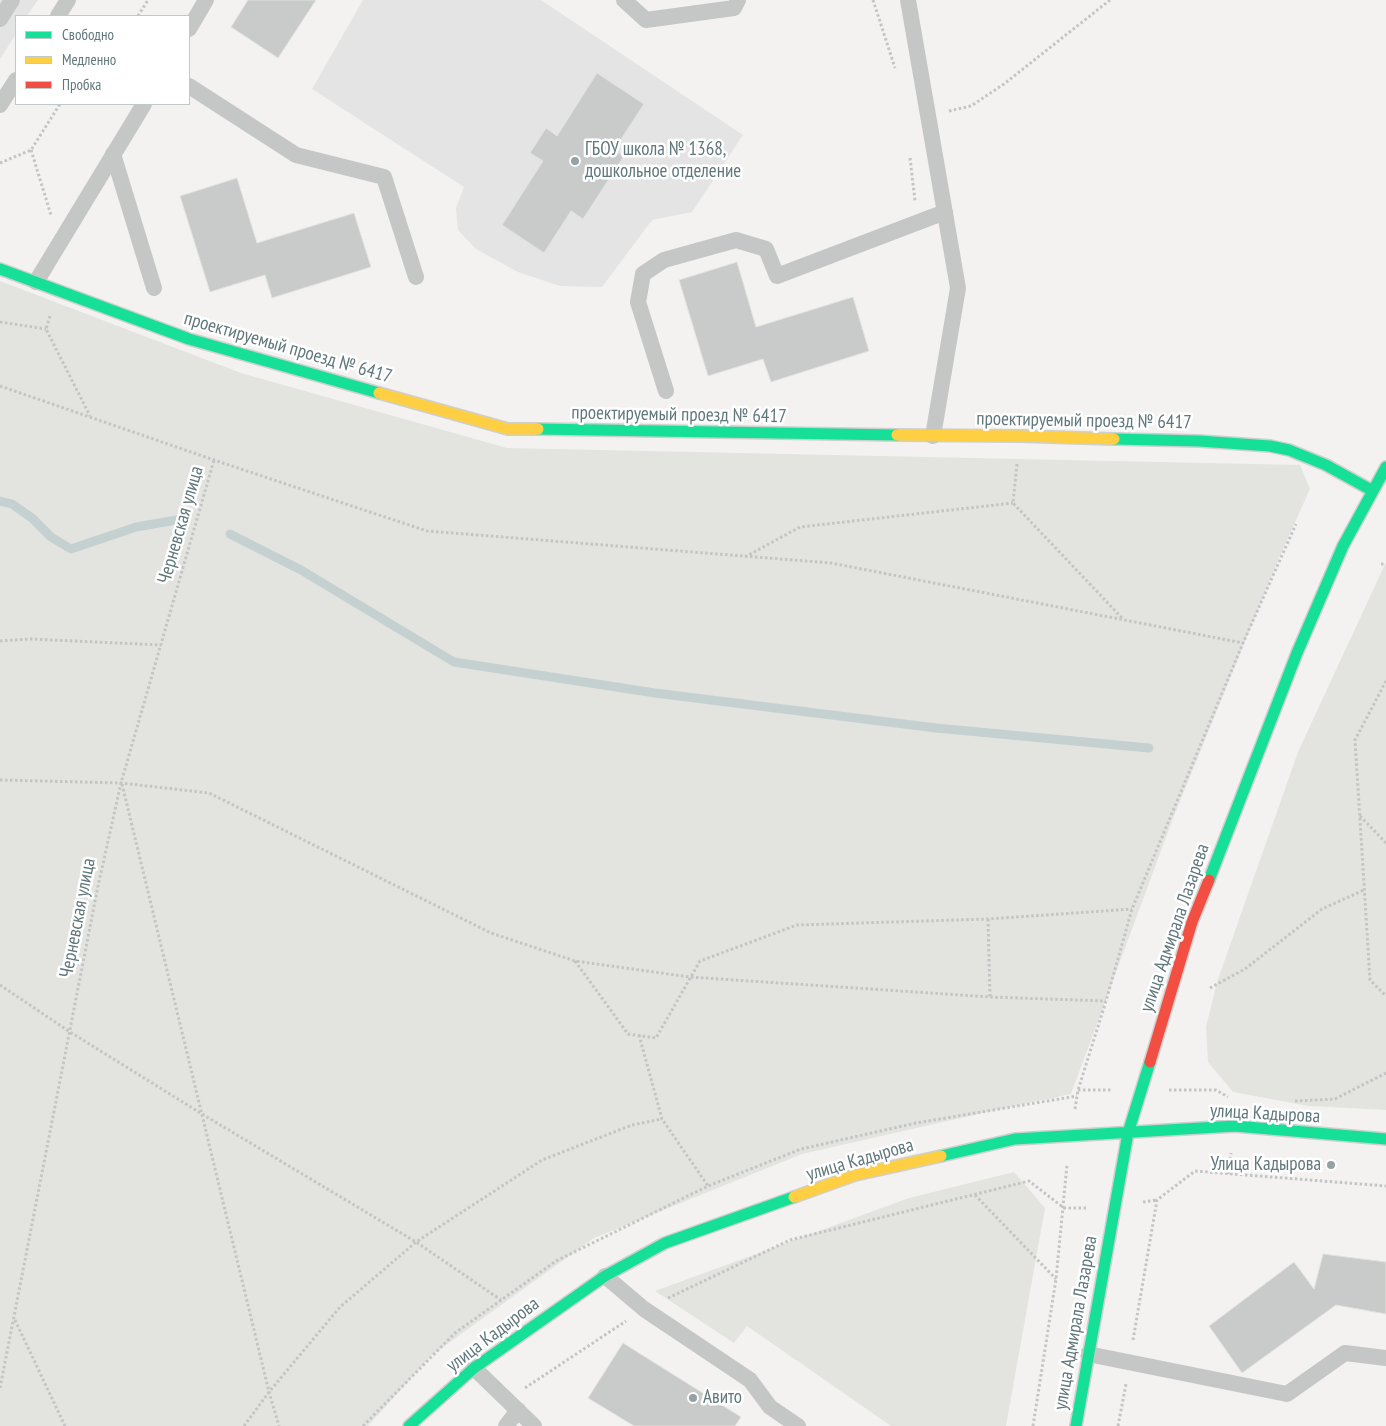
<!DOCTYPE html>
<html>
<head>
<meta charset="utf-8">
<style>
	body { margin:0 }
	#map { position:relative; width:1386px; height:1426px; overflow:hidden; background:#f3f2f1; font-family:"PT Sans Narrow",sans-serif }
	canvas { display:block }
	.legend { position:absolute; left:15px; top:15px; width:175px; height:90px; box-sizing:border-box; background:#fff; border:1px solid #bfc9ca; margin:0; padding:6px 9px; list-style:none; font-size:15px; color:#60777b }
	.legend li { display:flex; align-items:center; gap:10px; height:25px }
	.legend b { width:25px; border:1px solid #bfc9ca }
</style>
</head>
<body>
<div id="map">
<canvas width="1386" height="1426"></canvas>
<ul class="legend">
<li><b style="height:6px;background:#16e098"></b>Свободно</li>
<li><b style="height:6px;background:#ffcf43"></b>Медленно</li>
<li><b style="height:6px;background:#f24e42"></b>Пробка</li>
</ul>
</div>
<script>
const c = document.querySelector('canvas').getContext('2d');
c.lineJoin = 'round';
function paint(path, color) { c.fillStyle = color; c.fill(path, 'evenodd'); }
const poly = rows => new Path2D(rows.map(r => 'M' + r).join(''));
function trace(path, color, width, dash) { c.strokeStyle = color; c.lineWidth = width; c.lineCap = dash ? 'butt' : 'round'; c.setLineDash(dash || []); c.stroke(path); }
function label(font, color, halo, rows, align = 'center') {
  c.font = font + ' "PT Sans Narrow",sans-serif'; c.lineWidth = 5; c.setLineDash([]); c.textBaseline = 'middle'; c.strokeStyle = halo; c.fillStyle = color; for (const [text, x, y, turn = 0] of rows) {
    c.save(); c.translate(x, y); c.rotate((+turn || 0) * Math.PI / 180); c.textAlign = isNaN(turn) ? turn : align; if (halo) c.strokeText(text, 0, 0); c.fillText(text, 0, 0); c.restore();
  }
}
paint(poly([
	[0,0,38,0,27,16,16,16,16,34,0,59],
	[363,0,541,0,743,135,692,212,652,220,602,287,560,286,518,272,476,249,458,230,456,208,464,187,312,89]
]), '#e3e4e3');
paint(poly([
	[0,281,241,373,507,448,1300,465,1310,489,1279,558,1172,821,1071,1094,1009,1107,802,1154,594,1238,432,1355,368,1426,0,1426],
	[1386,562,1386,1110,1309,1106,1233,1092,1208,1062,1206,1027,1217,982,1298,752],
	[1014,1172,1045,1208,1006,1426,891,1426,747,1326,734,1343,655,1291,909,1198]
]), '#e3e4df');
trace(poly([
	[0,501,12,504,32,518,51,537,71,549,136,527,182,519],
	[230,534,301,570,454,662,655,693,936,728,1149,748]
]), '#c5d1d1', 9);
const building = poly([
	[248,0,316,0,278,58,231,27,248,0],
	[597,73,644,104,614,150,624,156,583,219,571,211,544,253,502,225,543,161,530,153,546,128,557,136,597,73],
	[237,178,257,243,354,213,371,267,272,298,265,275,210,292,180,196,237,178],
	[737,262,756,327,853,297,869,351,771,382,763,359,708,376,679,280,737,262],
	[1323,1254,1386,1262,1386,1314,1336,1305,1242,1373,1209,1326,1294,1262,1314,1289,1323,1254],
	[623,1343,741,1417,735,1426,634,1426,588,1398,623,1343]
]);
paint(building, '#c9cbca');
trace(building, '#e2e2e1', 1);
const fast = poly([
	[0,269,189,339,379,393],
	[538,429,897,435],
	[1114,439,1199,441,1270,446,1289,450,1326,465,1373,491],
	[1209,880,1297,653,1343,546,1386,467],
	[941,1156,1015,1139,1235,1126,1386,1139],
	[409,1426,474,1368,605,1276,665,1243,794,1197],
	[1076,1426,1128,1133,1150,1062]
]);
const slow = poly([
	[379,393,508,429,538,429],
	[897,435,1020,436,1114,439],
	[794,1197,855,1175,941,1156]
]);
const jam = poly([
	[1150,1062,1192,922,1209,880]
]);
trace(fast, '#cecfcf', 14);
trace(slow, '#cecfcf', 14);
trace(jam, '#cecfcf', 14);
trace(poly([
	[873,0,895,68],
	[138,16,148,0],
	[949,111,971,106,1004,84,1110,0],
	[31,150,51,215],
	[910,158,915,201],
	[0,163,31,150,60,104],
	[50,316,46,329,90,416],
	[0,322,46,329],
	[0,386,214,460,427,531,831,563,1243,643],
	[1017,464,1013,503,1123,619],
	[745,557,800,527,1013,503],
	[1381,564,1386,564],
	[0,641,30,639,161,645],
	[1386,681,1355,740,1370,980,1386,996],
	[0,780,121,783,209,793,491,933,575,961,690,977,990,997,1106,1001],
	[122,784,269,1392,279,1426],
	[1360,816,1386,843],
	[988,919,990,997],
	[575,961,628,1034,656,1038,700,961,797,925,988,919,1132,909],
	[0,985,70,1032,202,1114,416,1242,501,1300],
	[1210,988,1245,969,1322,909,1364,890],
	[639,1035,662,1119,708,1186],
	[1078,1090,1113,1090],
	[1169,1090,1216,1090,1228,1097],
	[1295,1101,1335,1099,1386,1073],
	[1075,1109,1078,1090,1106,1001,1132,909,1243,643,1296,524],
	[1228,1174,1231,1153],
	[975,1195,1056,1279],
	[1143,1202,1157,1200],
	[668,1298,790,1240,1029,1181,1064,1208,1088,1208],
	[15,1320,65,1426],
	[1133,1340,1157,1200,1195,1171,1386,1186],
	[0,1388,98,886,121,783,214,460],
	[525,1388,626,1321],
	[244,1426,269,1392,340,1307,416,1242,542,1160,632,1125,662,1119],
	[363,1426,455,1333,556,1261,708,1186,801,1149,916,1123,1077,1096],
	[1033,1426,1056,1279,1067,1165],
	[1118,1426,1126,1384]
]), '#c3c5c5', 3, [2.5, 2.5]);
trace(poly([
	[624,0,646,20,734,8,738,0],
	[908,0,958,288,933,436],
	[58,16,68,0],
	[0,19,12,0],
	[189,29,206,0],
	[189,86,296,155,384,177,416,277],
	[0,105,16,80],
	[113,154,154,288],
	[36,282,144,104],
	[666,391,638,302,643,274,664,260,736,240,766,249,777,276,945,212],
	[605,1276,644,1309,750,1380,770,1407,798,1426],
	[1088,1354,1287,1394,1345,1353,1386,1358],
	[474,1368,534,1426],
	[506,1426,518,1410]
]), '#c5c7c7', 16);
trace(fast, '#16e098', 11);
trace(slow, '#ffcf43', 11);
trace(jam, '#f24e42', 11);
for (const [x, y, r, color] of [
	[575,161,5,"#93a2a4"],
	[1331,1165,5,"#93a2a4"],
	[693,1398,5,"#93a2a4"]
]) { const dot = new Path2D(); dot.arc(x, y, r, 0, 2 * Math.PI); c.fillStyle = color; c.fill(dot); trace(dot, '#fff', 2); }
label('19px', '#60777b', '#fff', [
	["ГБОУ школа № 1368,",585,150],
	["дошкольное отделение",585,172],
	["Улица Кадырова",1321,1165,"right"],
	["Авито",703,1398]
], 'left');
label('19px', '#60777b', '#fff', [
	["проектируемый проезд № 6417",288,348,16],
	["проектируемый проезд № 6417",679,415,1],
	["проектируемый проезд № 6417",1084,421,1],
	["Черневская улица",181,525,-74],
	["Черневская улица",78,918,-79],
	["улица Адмирала Лазарева",1175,928,-71],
	["улица Кадырова",1265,1114,3],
	["улица Кадырова",860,1160,-16],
	["улица Адмирала Лазарева",1076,1323,-80],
	["улица Кадырова",493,1335,-37]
]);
</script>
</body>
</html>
